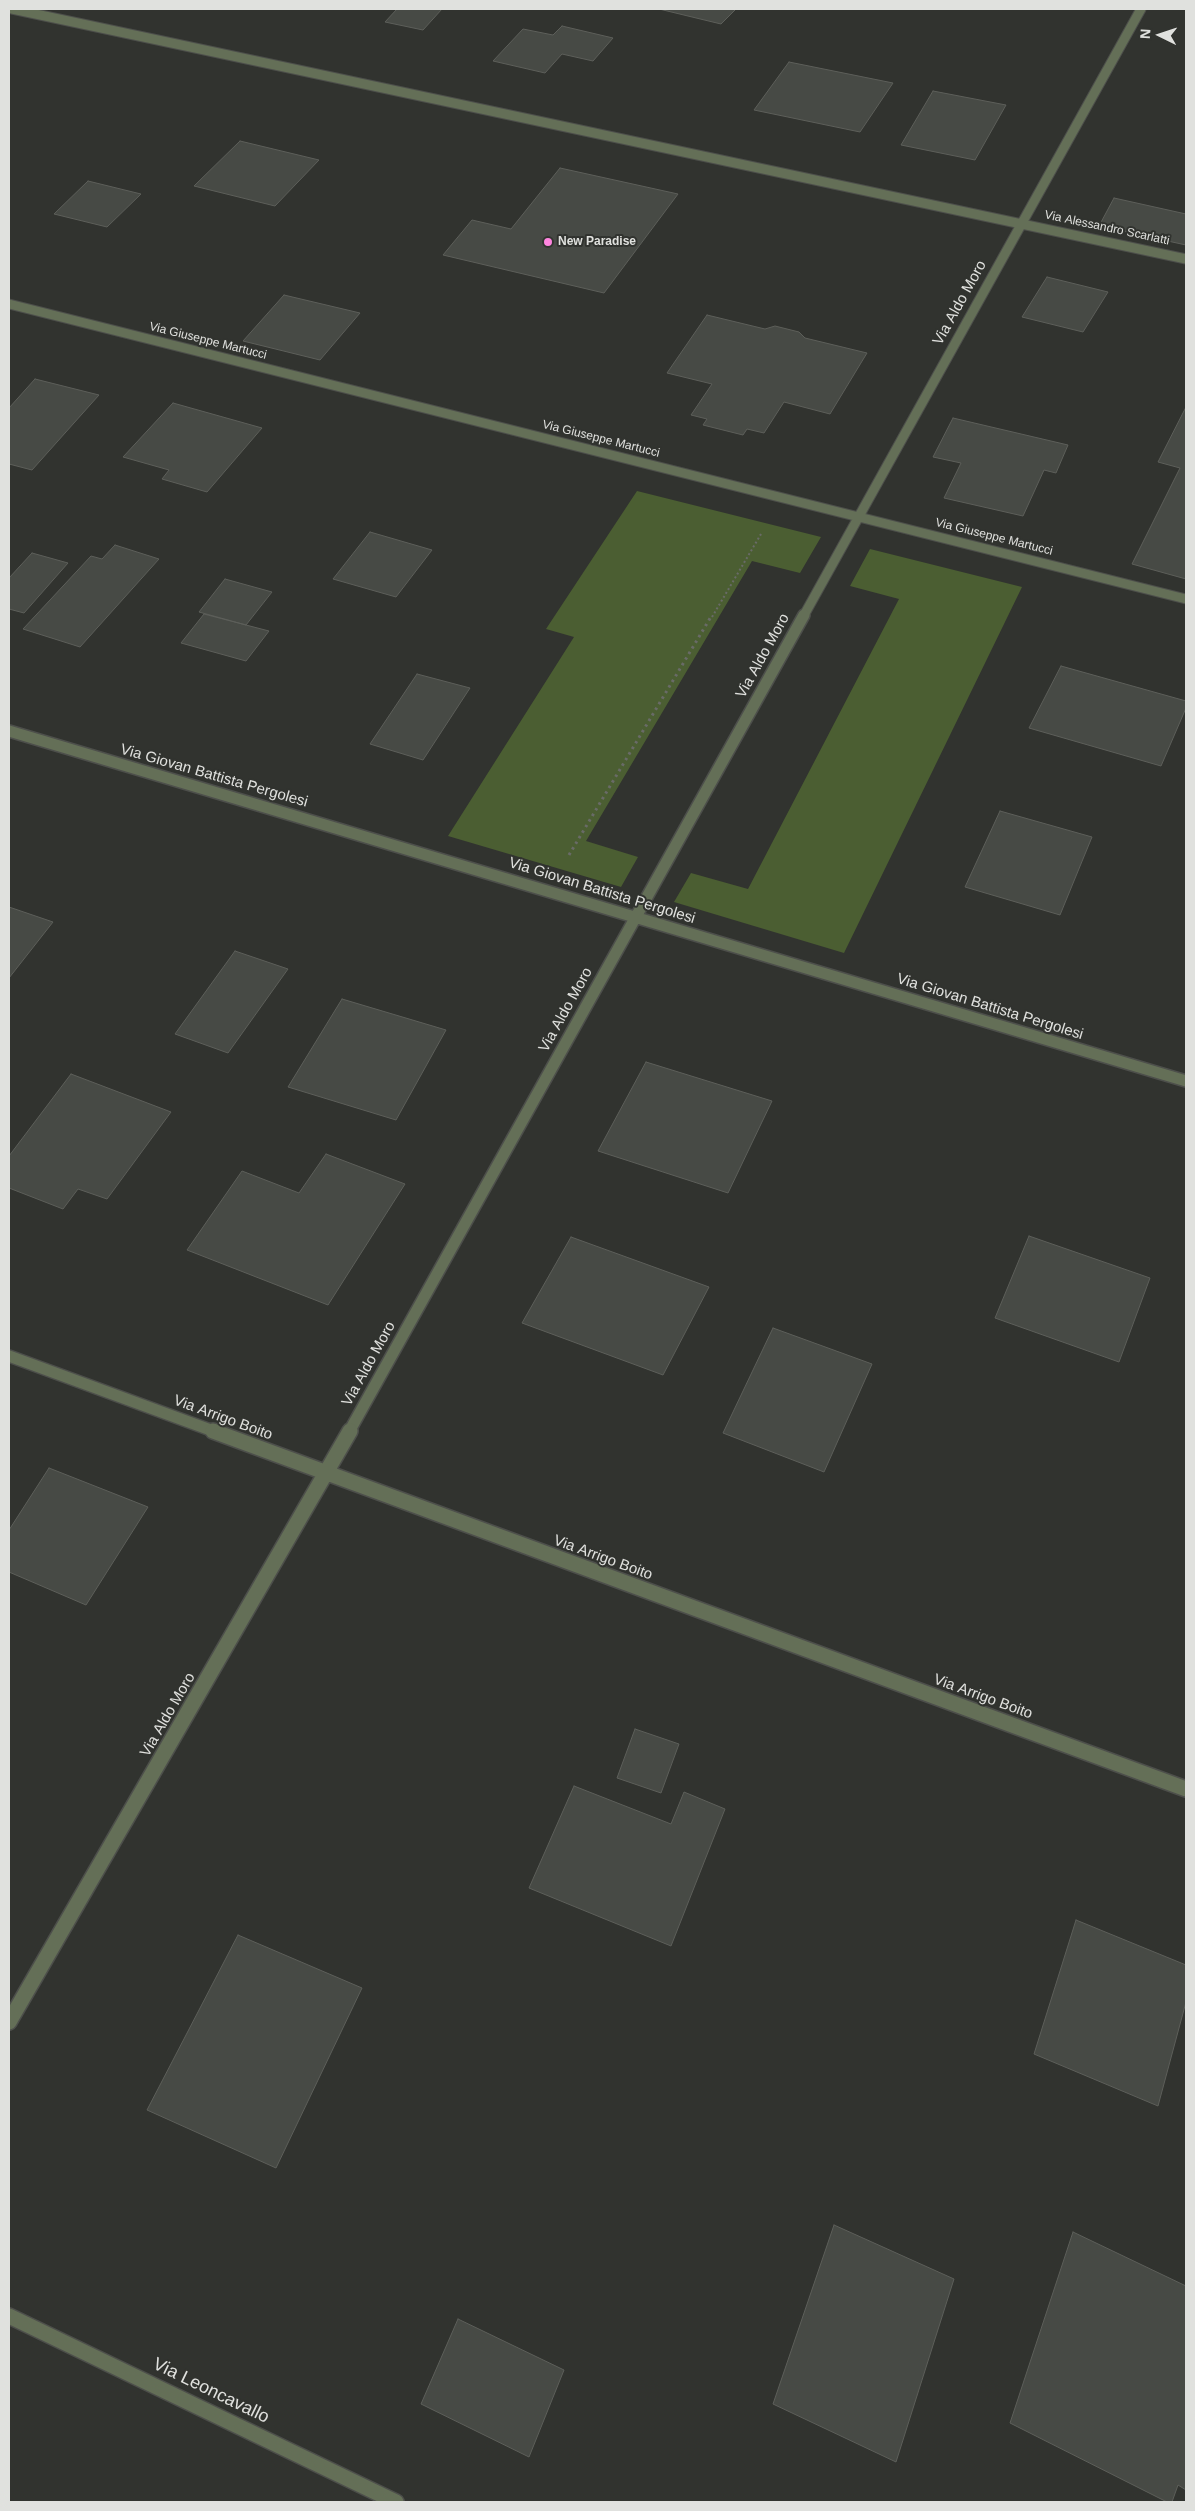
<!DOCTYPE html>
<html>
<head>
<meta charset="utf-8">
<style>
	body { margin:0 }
	#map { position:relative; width:1195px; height:2511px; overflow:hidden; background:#31332f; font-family:Arial,sans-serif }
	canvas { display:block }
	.frame { position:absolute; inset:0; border:10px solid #e0e1de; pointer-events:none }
	.north { position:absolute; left:1135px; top:10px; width:50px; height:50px; -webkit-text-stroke:4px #31332f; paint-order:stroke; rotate:274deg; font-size:14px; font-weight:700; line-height:20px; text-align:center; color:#e0e1de }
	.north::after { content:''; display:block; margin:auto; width:18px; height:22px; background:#e0e1de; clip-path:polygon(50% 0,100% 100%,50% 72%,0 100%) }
</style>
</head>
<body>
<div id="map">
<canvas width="1195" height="2511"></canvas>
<div class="frame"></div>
<div class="north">N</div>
</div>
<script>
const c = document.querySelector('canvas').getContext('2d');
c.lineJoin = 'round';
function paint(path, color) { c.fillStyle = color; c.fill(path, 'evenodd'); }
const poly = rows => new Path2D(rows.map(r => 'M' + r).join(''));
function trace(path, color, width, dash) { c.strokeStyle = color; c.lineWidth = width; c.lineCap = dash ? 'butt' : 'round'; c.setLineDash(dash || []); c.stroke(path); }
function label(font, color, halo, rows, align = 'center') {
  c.font = font + ' Arial,sans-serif'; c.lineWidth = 4; c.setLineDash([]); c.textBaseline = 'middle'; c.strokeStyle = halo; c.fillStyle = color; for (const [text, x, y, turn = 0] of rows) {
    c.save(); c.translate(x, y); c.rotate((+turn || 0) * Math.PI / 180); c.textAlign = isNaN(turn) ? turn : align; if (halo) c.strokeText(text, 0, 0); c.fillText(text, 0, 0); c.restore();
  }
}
paint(poly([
	[637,491,821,537,800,573,752,561,586,841,638,857,621,887,448,836,574,637,546,629],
	[870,549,1022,587,844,953,674,902,691,873,748,889,899,599,850,586]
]), '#4b5e32');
const building = poly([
	[397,9,442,9,423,30,385,22,397,9],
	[659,9,736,9,721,24,659,9],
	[562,26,613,38,593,61,562,54,545,73,493,61,523,29,553,35,562,26],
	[789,62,893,83,860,132,754,110,789,62],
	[933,91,1006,105,975,160,901,145,933,91],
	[240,141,319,160,275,206,194,186,240,141],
	[560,168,678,194,604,293,443,255,472,220,511,229,560,168],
	[88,181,141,194,107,227,54,214,88,181],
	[1114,198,1186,214,1186,245,1099,226,1114,198],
	[1047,277,1108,292,1083,332,1022,317,1047,277],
	[284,295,360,313,320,360,243,341,284,295],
	[707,315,765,329,775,326,799,332,805,338,867,353,830,414,784,402,764,433,747,429,743,435,703,425,707,419,691,415,712,384,667,373,707,315],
	[35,379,99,395,32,470,9,464,9,408,35,379],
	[173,403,262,428,207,492,162,479,169,470,123,457,173,403],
	[1186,407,1186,579,1132,564,1180,468,1158,462,1186,407],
	[953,418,1068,445,1056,473,1044,470,1023,516,944,498,961,463,933,457,953,418],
	[370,532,432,550,396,597,333,579,370,532],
	[115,545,159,559,80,647,23,629,91,556,102,559,115,545],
	[32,553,68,563,24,613,9,609,9,578,32,553],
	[225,579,272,592,246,625,199,612,225,579],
	[204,614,246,625,269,631,246,661,181,643,204,614],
	[1061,666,1186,701,1186,708,1161,766,1029,728,1061,666],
	[417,674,470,688,423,760,370,744,417,674],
	[1000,811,1092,837,1060,915,965,887,1000,811],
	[9,907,53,922,9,978,9,907],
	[235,951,288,969,228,1053,175,1034,235,951],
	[342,999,446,1030,396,1120,288,1087,342,999],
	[646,1062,772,1101,728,1193,598,1151,646,1062],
	[71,1074,171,1112,107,1199,78,1189,63,1209,9,1188,9,1156,71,1074],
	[326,1154,405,1184,328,1305,187,1250,242,1171,299,1193,326,1154],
	[1029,1236,1150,1278,1119,1362,995,1318,1029,1236],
	[571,1237,709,1287,663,1375,522,1323,571,1237],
	[773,1328,872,1364,824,1472,723,1433,773,1328],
	[49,1468,148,1507,86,1605,9,1572,9,1530,49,1468],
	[635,1729,679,1744,661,1793,617,1778,635,1729],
	[574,1786,671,1824,684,1792,725,1809,671,1946,529,1888,574,1786],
	[1076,1920,1186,1965,1186,2002,1158,2106,1034,2054,1076,1920],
	[238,1935,362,1988,276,2168,147,2110,238,1935],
	[834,2225,954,2279,896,2462,773,2404,834,2225],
	[1073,2232,1186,2286,1186,2490,1178,2485,1172,2502,1167,2502,1010,2423,1073,2232],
	[458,2319,564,2370,529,2457,421,2404,458,2319]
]);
paint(building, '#474a45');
trace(building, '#5d5f5a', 1);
const streetFar2 = poly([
	[12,9,1186,259],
	[9,304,1186,599],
	[803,617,1141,9]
]);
const streetFar1 = poly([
	[9,731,1186,1081],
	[9,1356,216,1432],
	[349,1432,804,615]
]);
const street = poly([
	[213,1431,1186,1789],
	[9,2022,350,1431],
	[9,2316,396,2502]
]);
trace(streetFar2, '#4d4f4b', 11);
trace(streetFar1, '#4d4f4b', 14);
trace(street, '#4d4f4b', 18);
trace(poly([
	[712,617,761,534]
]), '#696b67', 2, [2, 2.5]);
trace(poly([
	[569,855,712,615]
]), '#696b67', 3, [2.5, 4]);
trace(streetFar2, '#646f57', 9);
trace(streetFar1, '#646f57', 11);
trace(street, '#646f57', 15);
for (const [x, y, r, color] of [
	[548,242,5,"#ff85df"]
]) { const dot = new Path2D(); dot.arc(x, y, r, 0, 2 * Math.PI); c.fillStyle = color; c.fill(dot); trace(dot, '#31332f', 2); }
label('12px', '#e0e1de', '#31332f', [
	["Via Alessandro Scarlatti",1107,228,12],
	["Via Giuseppe Martucci",208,341,14],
	["Via Giuseppe Martucci",601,439,14],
	["Via Giuseppe Martucci",994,537,14]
]);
label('bold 12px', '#e0e1de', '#31332f', [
	["New Paradise",558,242]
], 'left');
label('15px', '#e0e1de', '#31332f', [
	["Via Aldo Moro",960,303,-61],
	["Via Aldo Moro",763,656,-61],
	["Via Giovan Battista Pergolesi",214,776,16],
	["Via Giovan Battista Pergolesi",602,891,17],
	["Via Giovan Battista Pergolesi",990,1007,17],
	["Via Aldo Moro",566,1010,-61],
	["Via Aldo Moro",369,1364,-61],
	["Via Arrigo Boito",223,1418,20],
	["Via Arrigo Boito",603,1558,20],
	["Via Arrigo Boito",983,1697,20],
	["Via Aldo Moro",168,1715,-60]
]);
label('18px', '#e0e1de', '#31332f', [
	["Via Leoncavallo",211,2391,26]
]);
</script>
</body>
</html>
